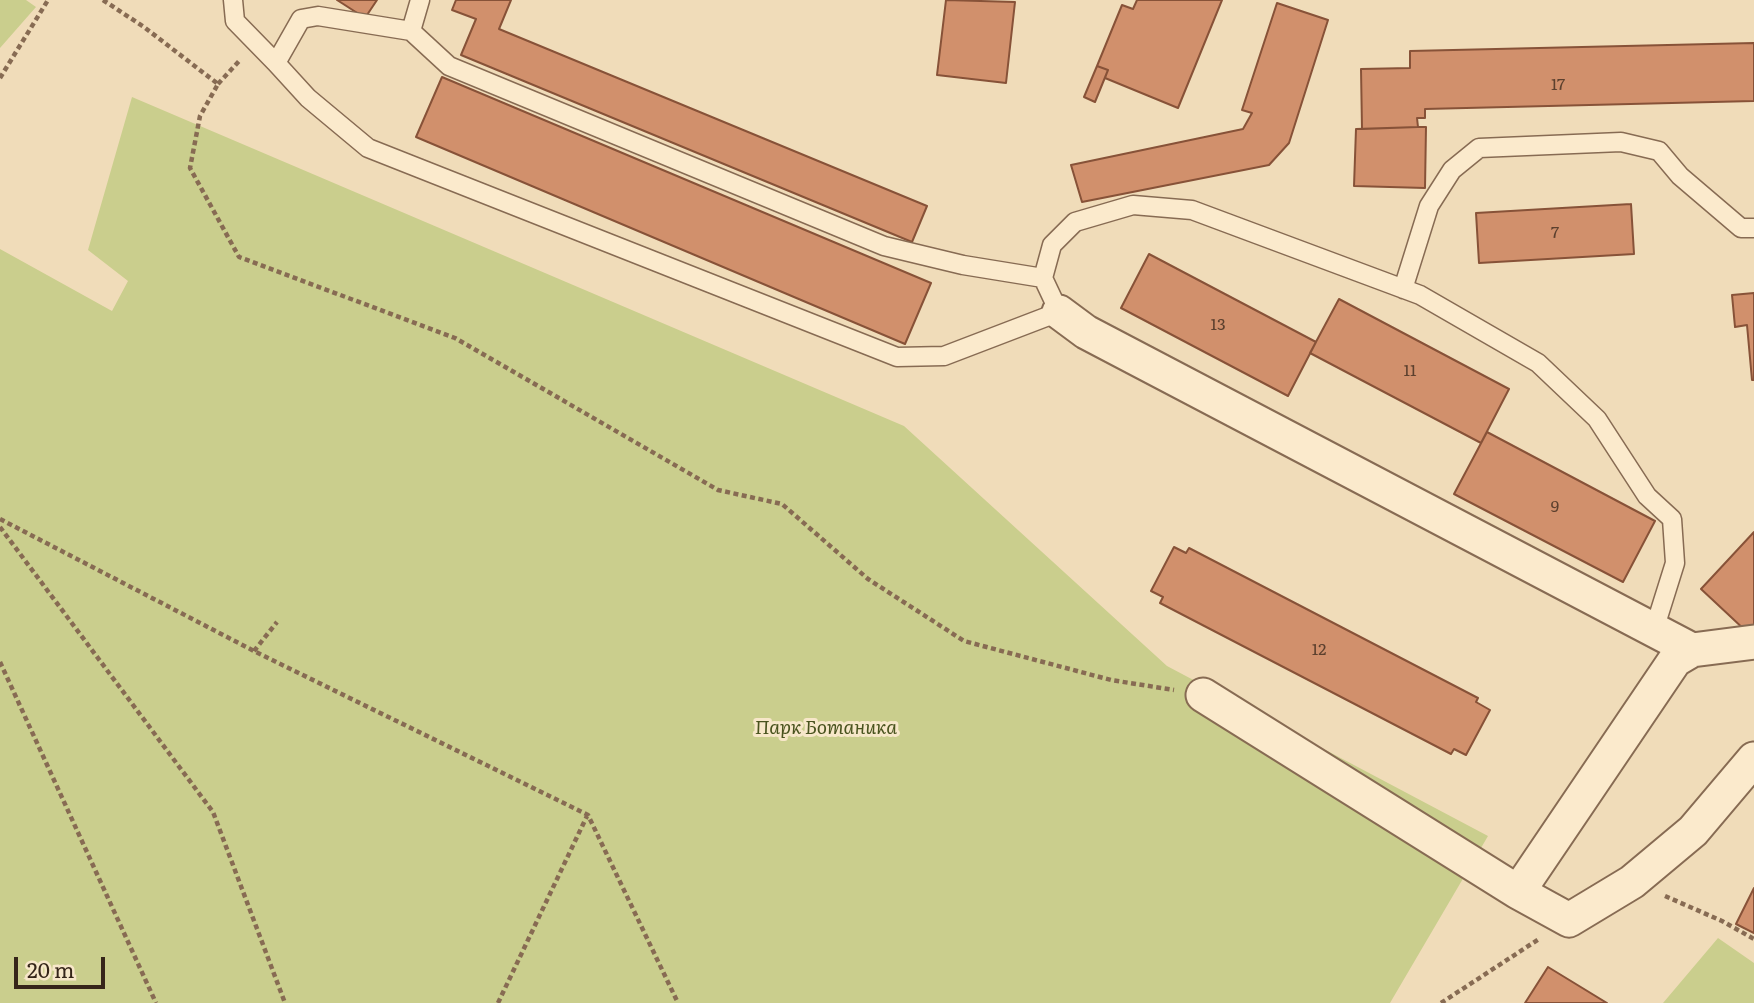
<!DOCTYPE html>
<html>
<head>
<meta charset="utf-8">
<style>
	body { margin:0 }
	#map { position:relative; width:1754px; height:1003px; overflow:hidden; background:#f0dcb9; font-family:Literata,serif }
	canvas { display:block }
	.scale { position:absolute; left:14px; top:957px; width:91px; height:32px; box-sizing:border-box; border:4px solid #352519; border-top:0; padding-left:9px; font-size:21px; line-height:24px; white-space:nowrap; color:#352519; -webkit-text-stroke:5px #f7e7c9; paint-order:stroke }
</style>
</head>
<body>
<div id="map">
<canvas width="1754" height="1003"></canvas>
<div class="scale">20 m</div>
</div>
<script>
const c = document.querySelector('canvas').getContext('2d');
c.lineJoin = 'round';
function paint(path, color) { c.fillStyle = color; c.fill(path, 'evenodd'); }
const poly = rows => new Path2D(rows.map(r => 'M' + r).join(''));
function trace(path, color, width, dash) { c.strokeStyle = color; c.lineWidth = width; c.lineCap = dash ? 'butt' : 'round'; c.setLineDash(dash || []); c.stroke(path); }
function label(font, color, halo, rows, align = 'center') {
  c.font = font + ' Literata,serif'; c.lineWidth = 6; c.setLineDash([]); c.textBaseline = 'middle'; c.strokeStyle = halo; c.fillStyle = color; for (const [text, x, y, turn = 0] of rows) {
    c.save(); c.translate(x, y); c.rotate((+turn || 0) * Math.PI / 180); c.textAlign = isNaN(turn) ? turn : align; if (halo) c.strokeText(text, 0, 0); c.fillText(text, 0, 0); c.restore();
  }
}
paint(poly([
	[0,0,26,0,36,7,0,48],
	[132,97,904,426,1167,666,1488,836,1390,1003,0,1003,0,249,112,311,128,281,88,250],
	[1718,938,1754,963,1754,1003,1663,1003]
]), '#cace8d');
const building = poly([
	[337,0,377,0,365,18,337,0],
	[456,0,511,0,499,29,927,206,912,242,461,55,476,19,452,10,456,0],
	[946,0,1015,2,1006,83,937,75,946,0],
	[1137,0,1222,0,1178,108,1105,78,1108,70,1097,66,1122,5,1133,9,1137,0],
	[1277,3,1328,20,1289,143,1269,165,1082,202,1071,165,1243,129,1252,113,1242,110,1277,3],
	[1754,43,1754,101,1425,109,1425,118,1417,118,1418,127,1362,129,1361,69,1410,68,1410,51,1754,43],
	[1097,66,1108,70,1095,102,1084,97,1097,66],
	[442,77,931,283,905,344,416,137,442,77],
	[1418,127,1426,127,1425,188,1354,186,1356,129,1418,127],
	[1631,204,1634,254,1479,263,1476,213,1631,204],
	[1149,254,1316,342,1288,396,1121,308,1149,254],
	[1754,293,1754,380,1752,380,1747,325,1735,327,1732,295,1754,293],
	[1339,299,1509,389,1481,443,1310,353,1339,299],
	[1487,432,1655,521,1623,582,1454,494,1487,432],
	[1754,532,1754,625,1747,632,1701,589,1754,532],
	[1174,547,1186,553,1189,548,1478,698,1476,702,1490,710,1466,755,1454,749,1451,754,1160,603,1163,597,1151,591,1174,547],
	[1754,888,1754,933,1736,924,1754,888],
	[1548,967,1607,1003,1525,1003,1548,967]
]);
paint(building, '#d1906c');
trace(building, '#875238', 2);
const service = poly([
	[233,0,235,21,276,63],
	[420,0,411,31,318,16,301,19,276,63,308,98,368,148,897,357,944,356,1059,312,1043,278,1052,245,1075,222,1133,205,1192,210,1420,295,1538,363,1597,419,1647,496,1672,519,1675,563,1654,630],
	[411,31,449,66,884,246,963,265,1043,278],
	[1403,289,1429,206,1452,170,1479,148,1621,142,1659,151,1680,176,1741,228,1754,228]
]);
const minor = poly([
	[1059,312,1086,332,1692,650],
	[1203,695,1518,892,1675,660,1692,650,1754,642],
	[1518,892,1569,920,1632,882,1693,831,1754,759]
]);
trace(service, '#876b53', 21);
trace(minor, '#876b53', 37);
trace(poly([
	[103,0,144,27,218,84,200,116,190,168,239,257,455,338,718,490,782,504,868,579,964,641,1111,680,1174,690],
	[0,78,48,0],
	[218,84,241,59],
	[0,519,254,651,588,815,678,1003],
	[0,527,213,812,285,1003],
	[254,651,277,622],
	[0,662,156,1003],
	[1665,896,1722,921,1754,939],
	[498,1003,587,816],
	[1441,1003,1539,939]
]), '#876b53', 4.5, [5, 3.5]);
trace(service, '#fbeacc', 18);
trace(minor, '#fbeacc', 33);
label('16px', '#5c402e', null, [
	["17",1558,85],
	["7",1555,233],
	["13",1218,325],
	["11",1410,371],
	["9",1555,507],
	["12",1319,650]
]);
label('italic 19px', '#49531e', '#f7e7c9', [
	["Парк Ботаника",826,728]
]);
</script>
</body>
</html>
